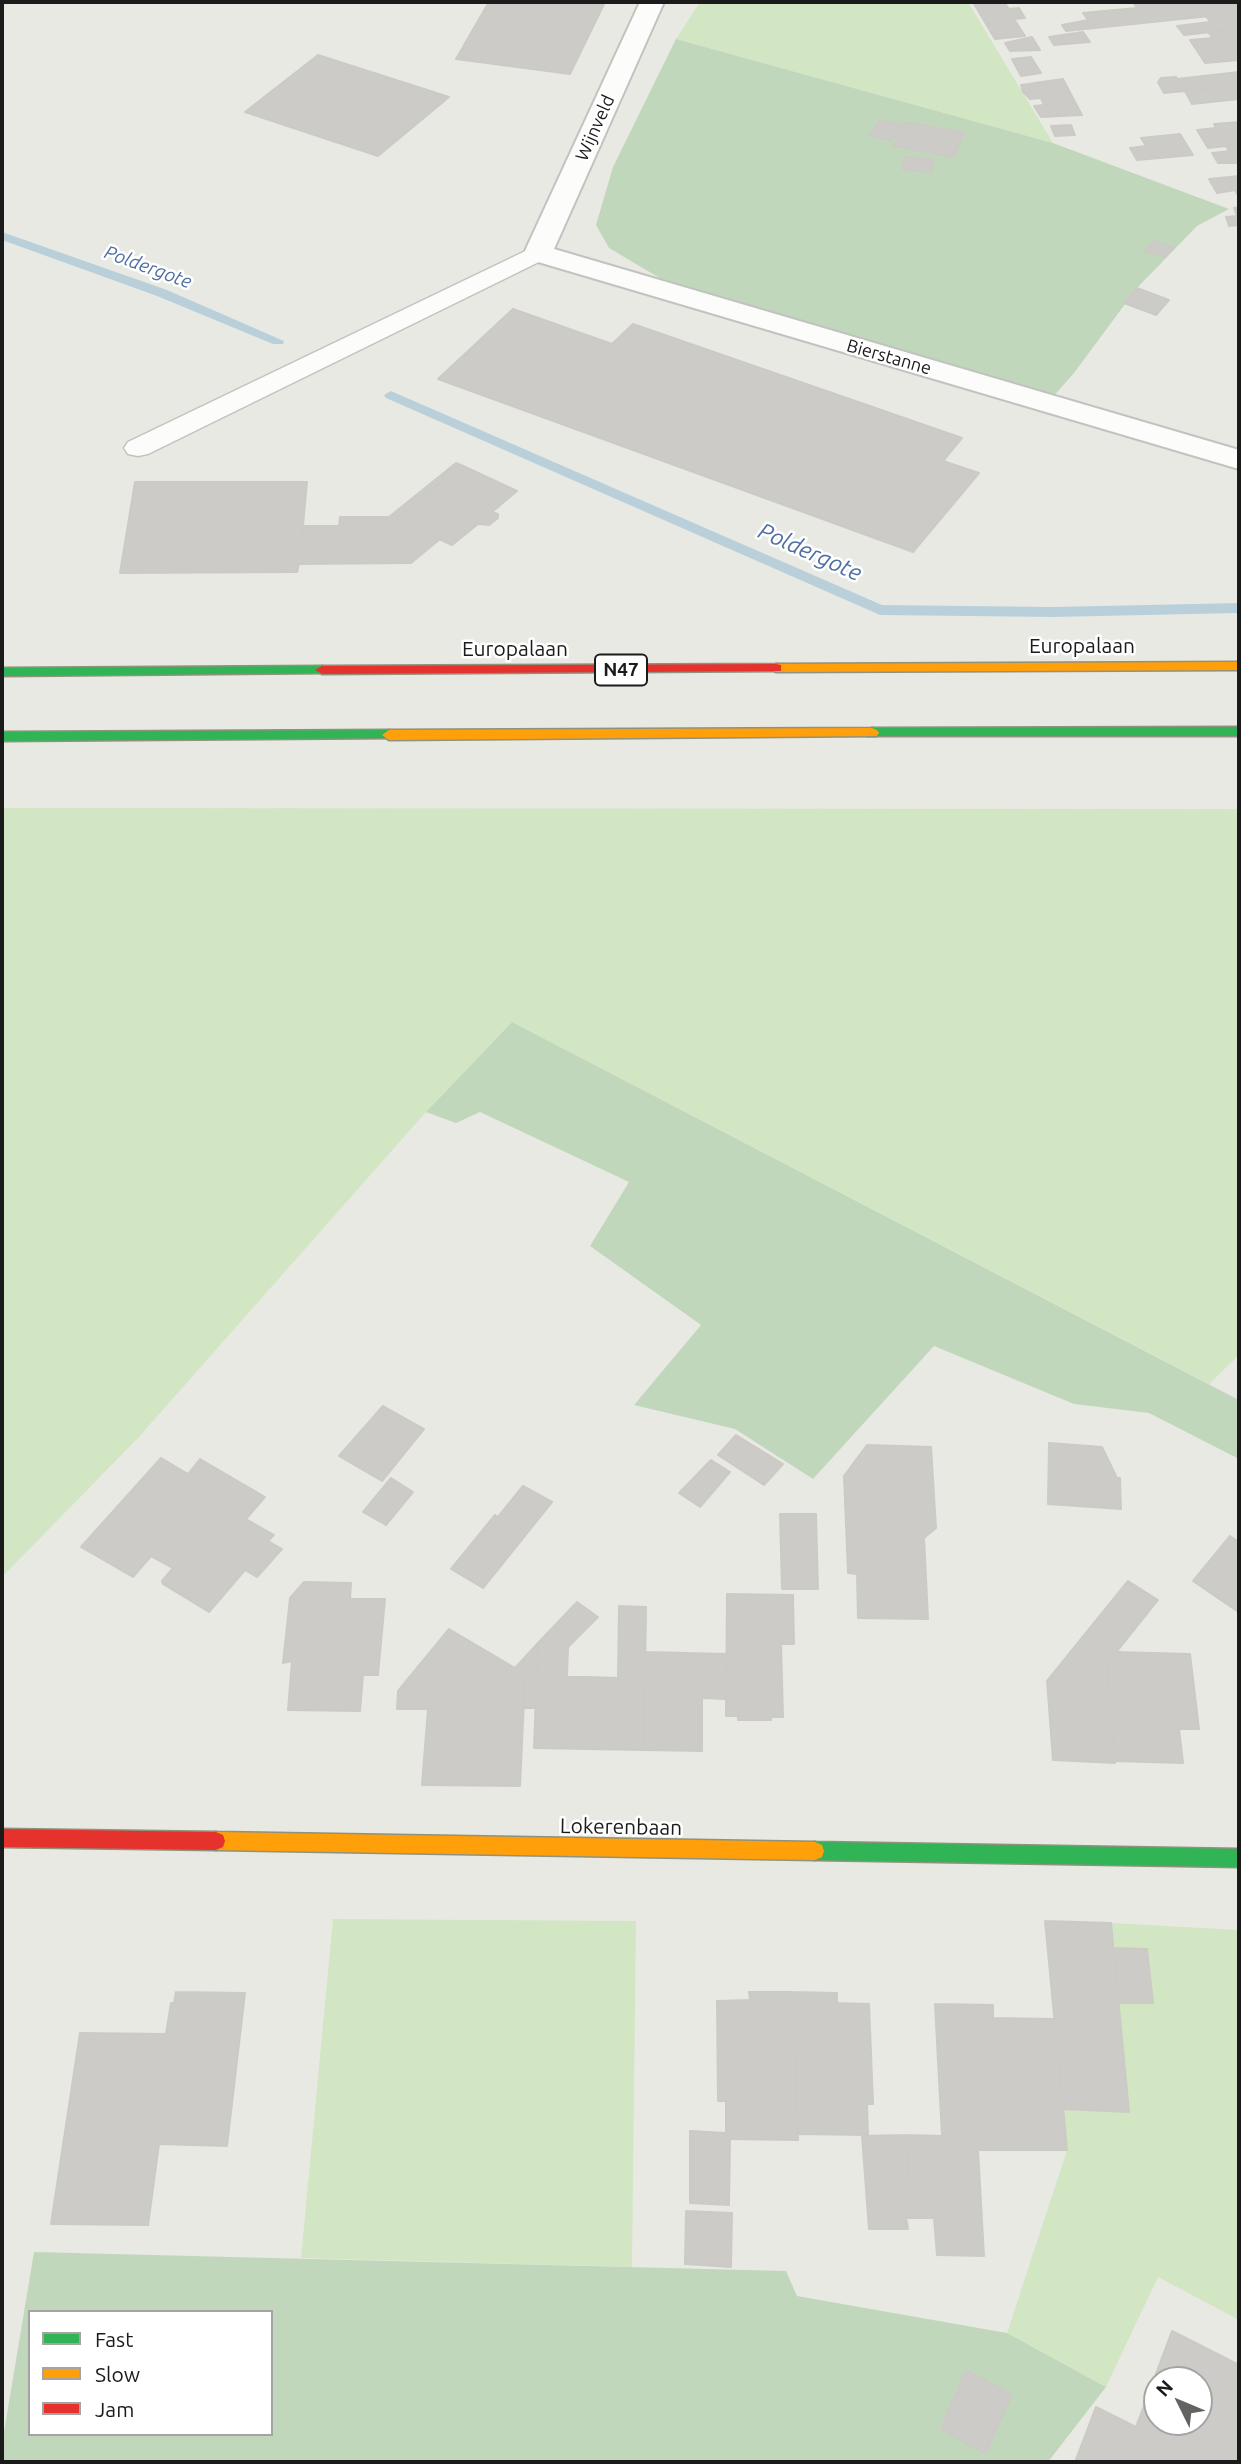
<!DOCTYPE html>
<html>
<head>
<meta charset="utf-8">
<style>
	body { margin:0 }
	#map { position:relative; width:1241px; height:2464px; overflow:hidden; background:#e9e9e4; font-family:Ubuntu,sans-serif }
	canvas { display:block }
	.frame { position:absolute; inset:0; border:4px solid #1b1b1b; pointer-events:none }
	.legend { position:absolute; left:28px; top:2310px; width:245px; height:126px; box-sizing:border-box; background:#fff; border:2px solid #a4a4a4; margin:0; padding:9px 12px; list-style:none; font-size:21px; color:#1b1b1b }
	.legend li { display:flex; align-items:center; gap:14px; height:35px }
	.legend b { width:35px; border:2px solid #a4a4a4 }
	.north { position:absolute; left:1143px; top:2366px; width:70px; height:70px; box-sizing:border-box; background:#fff; border:2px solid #a4a4a4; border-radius:50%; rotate:313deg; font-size:19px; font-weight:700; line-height:28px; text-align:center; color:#1b1b1b }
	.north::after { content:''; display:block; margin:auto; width:24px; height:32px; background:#636361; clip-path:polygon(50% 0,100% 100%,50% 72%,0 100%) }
</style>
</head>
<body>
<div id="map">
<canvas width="1241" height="2464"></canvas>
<div class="frame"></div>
<ul class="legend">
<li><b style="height:9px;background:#30b455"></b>Fast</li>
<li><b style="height:9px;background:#ff9f0a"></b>Slow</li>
<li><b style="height:9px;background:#e5322d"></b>Jam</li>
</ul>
<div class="north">N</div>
</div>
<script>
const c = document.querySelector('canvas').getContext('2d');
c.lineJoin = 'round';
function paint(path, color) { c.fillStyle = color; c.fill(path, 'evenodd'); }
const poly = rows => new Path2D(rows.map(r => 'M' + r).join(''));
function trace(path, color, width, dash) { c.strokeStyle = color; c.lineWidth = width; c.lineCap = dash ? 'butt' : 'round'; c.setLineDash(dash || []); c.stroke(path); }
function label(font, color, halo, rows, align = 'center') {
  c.font = font + ' Ubuntu,sans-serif'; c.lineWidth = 5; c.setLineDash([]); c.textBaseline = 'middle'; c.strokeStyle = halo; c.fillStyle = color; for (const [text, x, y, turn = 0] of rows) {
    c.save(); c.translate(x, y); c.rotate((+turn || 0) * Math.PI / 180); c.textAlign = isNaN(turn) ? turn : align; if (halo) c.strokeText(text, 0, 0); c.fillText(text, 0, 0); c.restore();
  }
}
paint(poly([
	[700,2,968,2,1053,143,676,39],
	[2,808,1239,809,1239,1355,1209,1384,512,1022,426,1112,138,1438,2,1577],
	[333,1919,636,1921,632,2267,301,2258],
	[1111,1923,1239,1930,1239,2320,1158,2277,1106,2387,1007,2333,1067,2150,1063,2109,1129,2111,1119,2003,1153,2002,1147,1949,1114,1948]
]), '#d2e6c4');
paint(poly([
	[676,39,1053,143,1229,209,1197,226,1137,288,1074,373,1052,398,668,283,609,248,596,225,613,167],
	[512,1022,1239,1400,1239,1459,1149,1413,1074,1404,934,1346,813,1479,735,1429,634,1405,701,1325,590,1246,629,1182,480,1112,456,1123,426,1112],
	[34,2252,786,2271,797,2296,1007,2333,1106,2387,1048,2462,2,2462,2,2444],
	[30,2312,271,2312,271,2434,30,2434]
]), '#c1d7bb');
paint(poly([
	[2,232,167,290,284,341,283,344,273,344,157,296,2,240,2,232],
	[391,391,882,605,1053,607,1239,603,1239,613,1053,617,880,615,386,398,384,395,391,391]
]), '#b9d0db');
const building = poly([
	[489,2,605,2,570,74,456,59,489,2],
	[973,2,1004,2,1009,9,1019,8,1025,18,1014,19,1025,36,995,39,973,2],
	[1133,2,1239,2,1239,13,1066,31,1062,25,1088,20,1083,13,1137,8,1133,2],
	[1239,13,1239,29,1184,35,1177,26,1210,22,1206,16,1239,13],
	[1239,29,1239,60,1205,63,1190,40,1213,38,1208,32,1239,29],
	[1083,32,1090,42,1054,45,1049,37,1083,32],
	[1032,37,1040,50,1010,51,1005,43,1032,37],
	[318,55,449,97,378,156,245,112,318,55],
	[1031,57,1041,73,1021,76,1012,59,1031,57],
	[1239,72,1239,86,1185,91,1177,79,1239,72],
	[1176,77,1185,91,1164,93,1158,82,1161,78,1176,77],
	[1063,79,1075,102,1044,105,1041,98,1030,99,1023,92,1021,85,1063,79],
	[1239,86,1239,99,1192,104,1185,91,1239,86],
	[1075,102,1082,115,1041,117,1034,106,1075,102],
	[880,120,902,125,892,141,869,136,880,120],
	[906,122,965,133,953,157,893,146,906,122],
	[1239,122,1239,150,1229,151,1226,146,1208,148,1197,130,1216,128,1214,124,1239,122],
	[1071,125,1075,135,1055,136,1051,126,1071,125],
	[1180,134,1193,155,1137,160,1130,148,1146,146,1141,138,1180,134],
	[1239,150,1239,163,1218,163,1212,153,1239,150],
	[904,157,933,159,932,172,903,170,904,157],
	[1239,176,1237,194,1235,190,1217,193,1209,179,1239,176],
	[1239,207,1239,225,1229,226,1226,217,1237,216,1234,208,1239,207],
	[1154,241,1174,248,1165,257,1145,251,1154,241],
	[1137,288,1169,300,1156,315,1124,303,1137,288],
	[513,309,612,344,633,324,962,438,943,461,979,473,913,552,438,379,513,309],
	[456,463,461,465,451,469,442,477,443,480,396,519,394,536,302,536,303,526,339,526,340,517,389,517,456,463],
	[461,465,517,491,492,512,498,514,498,518,489,525,478,524,452,545,396,519,443,480,442,477,451,469,461,465],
	[135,482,307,482,302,536,394,536,396,519,440,539,411,563,299,564,297,572,120,573,135,482],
	[383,1406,424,1429,382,1481,339,1456,383,1406],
	[736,1435,783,1464,764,1485,718,1455,736,1435],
	[1049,1443,1102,1447,1117,1478,1120,1478,1121,1509,1048,1504,1049,1443],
	[867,1445,931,1447,936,1528,924,1538,928,1619,858,1618,857,1574,848,1573,844,1476,867,1445],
	[161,1458,188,1474,200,1459,265,1497,246,1519,274,1535,268,1541,282,1549,257,1577,245,1570,209,1612,163,1584,162,1581,173,1568,151,1556,133,1577,81,1547,161,1458],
	[711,1460,730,1472,700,1507,679,1493,711,1460],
	[391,1478,413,1492,386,1525,363,1512,391,1478],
	[523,1486,552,1502,483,1588,451,1569,495,1515,498,1517,523,1486],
	[780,1514,816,1514,818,1589,782,1589,780,1514],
	[1230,1536,1239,1542,1237,1611,1193,1581,1230,1536],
	[1128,1581,1158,1600,1107,1664,1115,1763,1053,1760,1047,1681,1128,1581],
	[304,1582,351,1583,350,1599,385,1599,378,1675,363,1675,360,1711,288,1710,292,1661,283,1663,290,1598,304,1582],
	[727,1594,793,1595,794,1644,781,1644,783,1717,771,1717,771,1720,738,1720,738,1716,726,1716,727,1594],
	[577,1602,598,1617,568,1647,567,1677,587,1677,585,1749,534,1748,538,1643,577,1602],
	[619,1606,646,1607,644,1750,585,1749,587,1677,618,1678,619,1606],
	[449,1629,515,1668,526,1656,520,1786,422,1785,428,1709,397,1709,398,1691,449,1629],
	[538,1643,536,1708,523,1708,526,1656,538,1643],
	[646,1652,726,1654,726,1699,702,1698,702,1751,644,1750,646,1652],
	[1116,1652,1190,1654,1199,1729,1179,1729,1183,1763,1115,1761,1107,1664,1116,1652],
	[1045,1921,1111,1923,1129,2112,1063,2109,1045,1921],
	[1114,1948,1147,1949,1153,2003,1119,2003,1114,1948],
	[176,1992,245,1993,227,2146,159,2144,148,2225,51,2224,80,2033,166,2034,171,2003,174,2003,176,1992],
	[749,1992,793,1992,798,2140,726,2139,726,2101,718,2101,717,2001,750,2000,749,1992],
	[793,1992,837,1993,837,2003,869,2004,873,2104,867,2104,868,2135,798,2134,793,1992],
	[935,2004,993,2005,993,2018,1055,2019,1067,2150,978,2150,984,2256,937,2255,934,2218,912,2218,906,2135,942,2136,935,2004],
	[690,2131,726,2133,726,2139,730,2139,729,2205,690,2203,690,2131],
	[906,2135,912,2218,906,2218,908,2229,869,2229,862,2136,906,2135],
	[686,2211,732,2213,731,2267,685,2264,686,2211],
	[1172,2331,1239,2365,1239,2462,1075,2462,1096,2407,1136,2427,1172,2331],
	[1157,2380,1199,2380,1199,2422,1157,2422,1157,2380],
	[966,2370,1012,2395,985,2454,941,2429,966,2370]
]);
paint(building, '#cccbc7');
trace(building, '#cccac5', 2);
const lane = poly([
	[538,245,547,248,551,253,547,258,148,454,138,456,128,454,124,448,128,442,538,245]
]);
const street = poly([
	[640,2,664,2,554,249,1239,450,1239,469,528,259,524,253,640,2]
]);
const fast = poly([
	[322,666,329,670,327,673,2,676,2,668,322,666],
	[872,728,1239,727,1239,736,867,736,865,733,867,730,872,728],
	[389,730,396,735,394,738,2,741,2,732,389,730],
	[815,1842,1239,1849,1239,1867,815,1860,808,1857,806,1851,808,1845,815,1842]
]);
const slow = poly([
	[1239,662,1239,670,776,672,769,668,776,664,1239,662],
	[872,728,877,730,879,733,877,736,389,740,382,735,389,730,872,728],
	[216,1832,815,1842,822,1845,824,1851,822,1857,815,1860,216,1850,209,1847,207,1841,209,1835,216,1832]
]);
const jam = poly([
	[776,664,781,665,781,671,322,674,315,670,322,666,776,664],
	[2,1829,216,1832,223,1835,225,1841,223,1847,216,1850,2,1847,2,1829]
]);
trace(lane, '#c2c2c0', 3);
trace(street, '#c2c2c0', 4);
trace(fast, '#8e927e', 3);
trace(slow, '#8e927e', 3);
trace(jam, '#8e927e', 3);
paint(lane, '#fcfcfb');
paint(street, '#fcfcfb');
paint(fast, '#30b455');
paint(slow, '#ff9f0a');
paint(jam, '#e5322d');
label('18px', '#1b1b1b', '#fff', [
	["Wijnveld",595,128,-66],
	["Bierstanne",889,357,16]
]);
label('italic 19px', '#4f6fa3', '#fff', [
	["Poldergote",148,267,20]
]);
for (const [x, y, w] of [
	[621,670,52]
]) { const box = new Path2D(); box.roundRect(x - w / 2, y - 15.5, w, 31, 5); c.fillStyle = '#fff'; c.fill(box); trace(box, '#1b1b1b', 2); }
label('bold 19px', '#1b1b1b', null, [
	["N47",621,670]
]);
label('21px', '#1b1b1b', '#fff', [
	["Europalaan",1082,646],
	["Europalaan",515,649],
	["Lokerenbaan",621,1827,1]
]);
label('italic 23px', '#4f6fa3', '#fff', [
	["Poldergote",810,552,24]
]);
</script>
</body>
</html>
